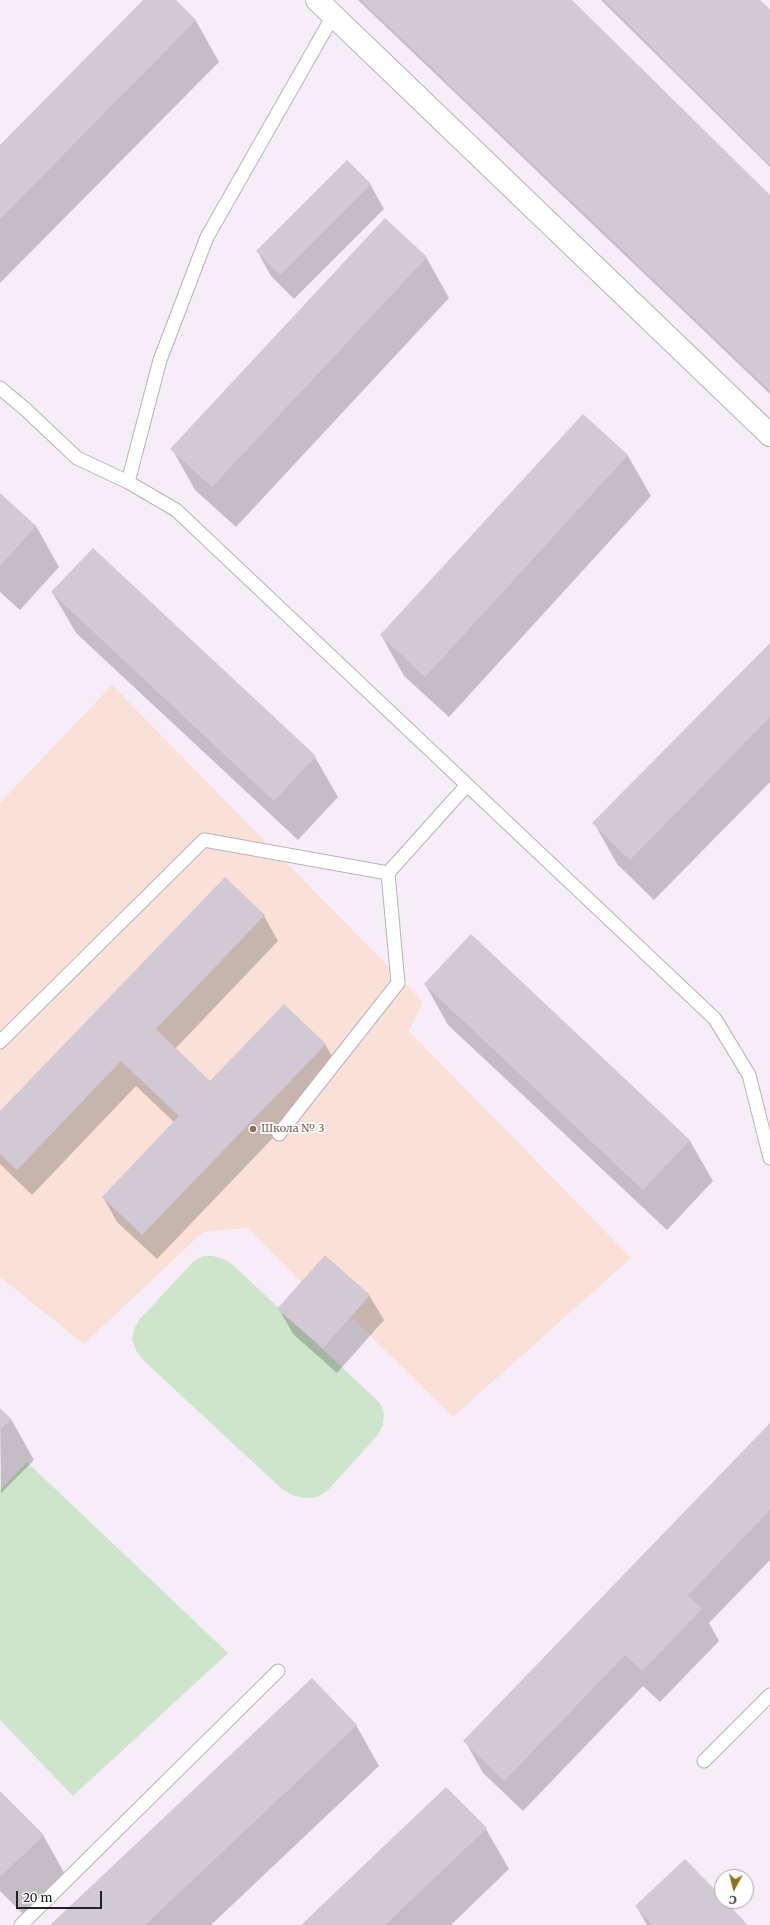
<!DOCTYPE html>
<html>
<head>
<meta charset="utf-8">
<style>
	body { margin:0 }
	#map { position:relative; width:770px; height:1925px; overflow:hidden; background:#f6edf8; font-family:Merriweather,serif }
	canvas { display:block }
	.north { position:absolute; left:714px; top:1869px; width:40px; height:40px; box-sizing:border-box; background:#fefefe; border:1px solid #a7a6a7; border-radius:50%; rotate:187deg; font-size:11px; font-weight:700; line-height:16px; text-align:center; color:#242125 }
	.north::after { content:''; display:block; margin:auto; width:14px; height:18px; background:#907318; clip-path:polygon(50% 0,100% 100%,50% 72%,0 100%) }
	.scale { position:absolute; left:16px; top:1891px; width:86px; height:18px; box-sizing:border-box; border:2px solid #242125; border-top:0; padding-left:5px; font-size:12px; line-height:14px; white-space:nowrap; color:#242125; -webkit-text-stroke:3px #fefefe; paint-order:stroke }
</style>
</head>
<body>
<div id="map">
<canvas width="770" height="1925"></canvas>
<div class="north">С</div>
<div class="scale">20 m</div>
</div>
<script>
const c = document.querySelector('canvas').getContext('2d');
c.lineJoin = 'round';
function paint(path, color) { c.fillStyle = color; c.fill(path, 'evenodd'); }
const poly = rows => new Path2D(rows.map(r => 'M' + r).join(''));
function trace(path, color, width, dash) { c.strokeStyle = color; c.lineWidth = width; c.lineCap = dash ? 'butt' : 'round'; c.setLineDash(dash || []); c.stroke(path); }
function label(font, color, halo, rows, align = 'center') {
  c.font = font + ' Merriweather,serif'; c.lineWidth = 3.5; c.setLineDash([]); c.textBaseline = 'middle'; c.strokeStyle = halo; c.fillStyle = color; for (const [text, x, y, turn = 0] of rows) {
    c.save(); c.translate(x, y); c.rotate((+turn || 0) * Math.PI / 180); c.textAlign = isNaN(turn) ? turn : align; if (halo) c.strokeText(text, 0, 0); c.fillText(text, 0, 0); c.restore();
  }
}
paint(poly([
	[112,685,423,1002,409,1031,631,1258,453,1417,351,1317,370,1295,325,1255,301,1282,248,1228,203,1232,84,1344,0,1277,0,803]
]), '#f9e1d8');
paint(poly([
	[203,1256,213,1256,226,1260,234,1266,380,1403,384,1414,383,1425,377,1436,328,1490,318,1497,307,1498,294,1496,282,1489,145,1362,137,1352,132,1340,134,1329,140,1319,194,1261],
	[27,1462,228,1653,73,1796,0,1720,0,1490]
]), '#cde5cb');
paint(poly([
	[145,0,174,0,196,21,219,62,0,283,0,146],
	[358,0,571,0,770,196,770,394],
	[601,0,759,0,770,10,770,167],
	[370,184,384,209,294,299,271,276,257,251],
	[426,257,449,298,236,527,195,490,172,449],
	[583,415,628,456,651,496,449,717,404,676,381,635],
	[0,494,36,526,59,567,20,610,0,592],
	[52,592,315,757,338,797,298,840,76,633],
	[770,644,770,782,654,900,617,864,594,823],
	[225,878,264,916,278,941,175,1049,210,1082,325,1044,339,1069,157,1259,117,1222,103,1197,174,1122,136,1086,32,1195,0,1164,0,1113],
	[471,935,690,1141,713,1181,667,1230,448,1025,425,984],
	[369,1295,384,1320,337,1373,293,1334,279,1309],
	[0,1409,11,1419,34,1460,1,1493],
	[770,1424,770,1560,709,1623,719,1641,660,1702,643,1686,523,1811,483,1773,465,1741],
	[356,1725,379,1766,211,1925,52,1925],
	[0,1792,43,1835,66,1876,25,1916,0,1891],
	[486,1829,509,1869,451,1925,303,1925],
	[722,1899,722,1901,724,1901,747,1925,647,1925,636,1906]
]), '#0003');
paint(poly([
	[143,0,176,0,196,20,0,219,0,145],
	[361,0,572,0,770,195,770,391],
	[604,0,760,0,770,9,770,165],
	[347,160,371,184,280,275,256,251],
	[385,218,427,257,212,487,170,449],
	[583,414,628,455,425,677,380,635],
	[0,493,36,526,0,566],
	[93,548,316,756,274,801,51,592],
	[770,643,770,717,630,860,592,823],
	[225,877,265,915,156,1029,210,1081,284,1004,326,1044,142,1235,102,1197,179,1116,121,1061,17,1170,0,1154,0,1111],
	[471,934,690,1140,643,1190,424,984],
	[325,1255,370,1295,323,1348,277,1309],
	[0,1408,11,1419,0,1430],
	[770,1423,770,1510,688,1595,702,1609,642,1671,625,1655,504,1781,463,1741],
	[312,1678,357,1725,145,1925,50,1925],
	[446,1787,487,1828,385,1925,301,1925],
	[0,1791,44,1835,1,1876,0,1875],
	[685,1859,722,1897,722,1901,725,1901,748,1925,653,1925,635,1906]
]), '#d1c9d4');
const service = poly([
	[0,388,24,408,77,458,128,482,176,510,715,1019,749,1075,770,1158],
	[128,482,160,360,207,237,333,16],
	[0,1042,204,840,388,873,467,785],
	[279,1134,398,983,388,873],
	[704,1761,770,1695],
	[21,1925,278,1671]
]);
const minor = poly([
	[317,0,770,435]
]);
trace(service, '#b9b2bc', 15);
trace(minor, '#b9b2bc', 24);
trace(service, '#fff', 13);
trace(minor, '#fff', 22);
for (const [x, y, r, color] of [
	[253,1129,4,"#8d6e63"]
]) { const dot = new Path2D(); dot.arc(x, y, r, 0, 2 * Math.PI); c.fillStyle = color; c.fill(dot); trace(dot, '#fefefe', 1.5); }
label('11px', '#785e54', '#fefefe', [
	["Школа № 3",261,1129]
], 'left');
</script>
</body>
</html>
